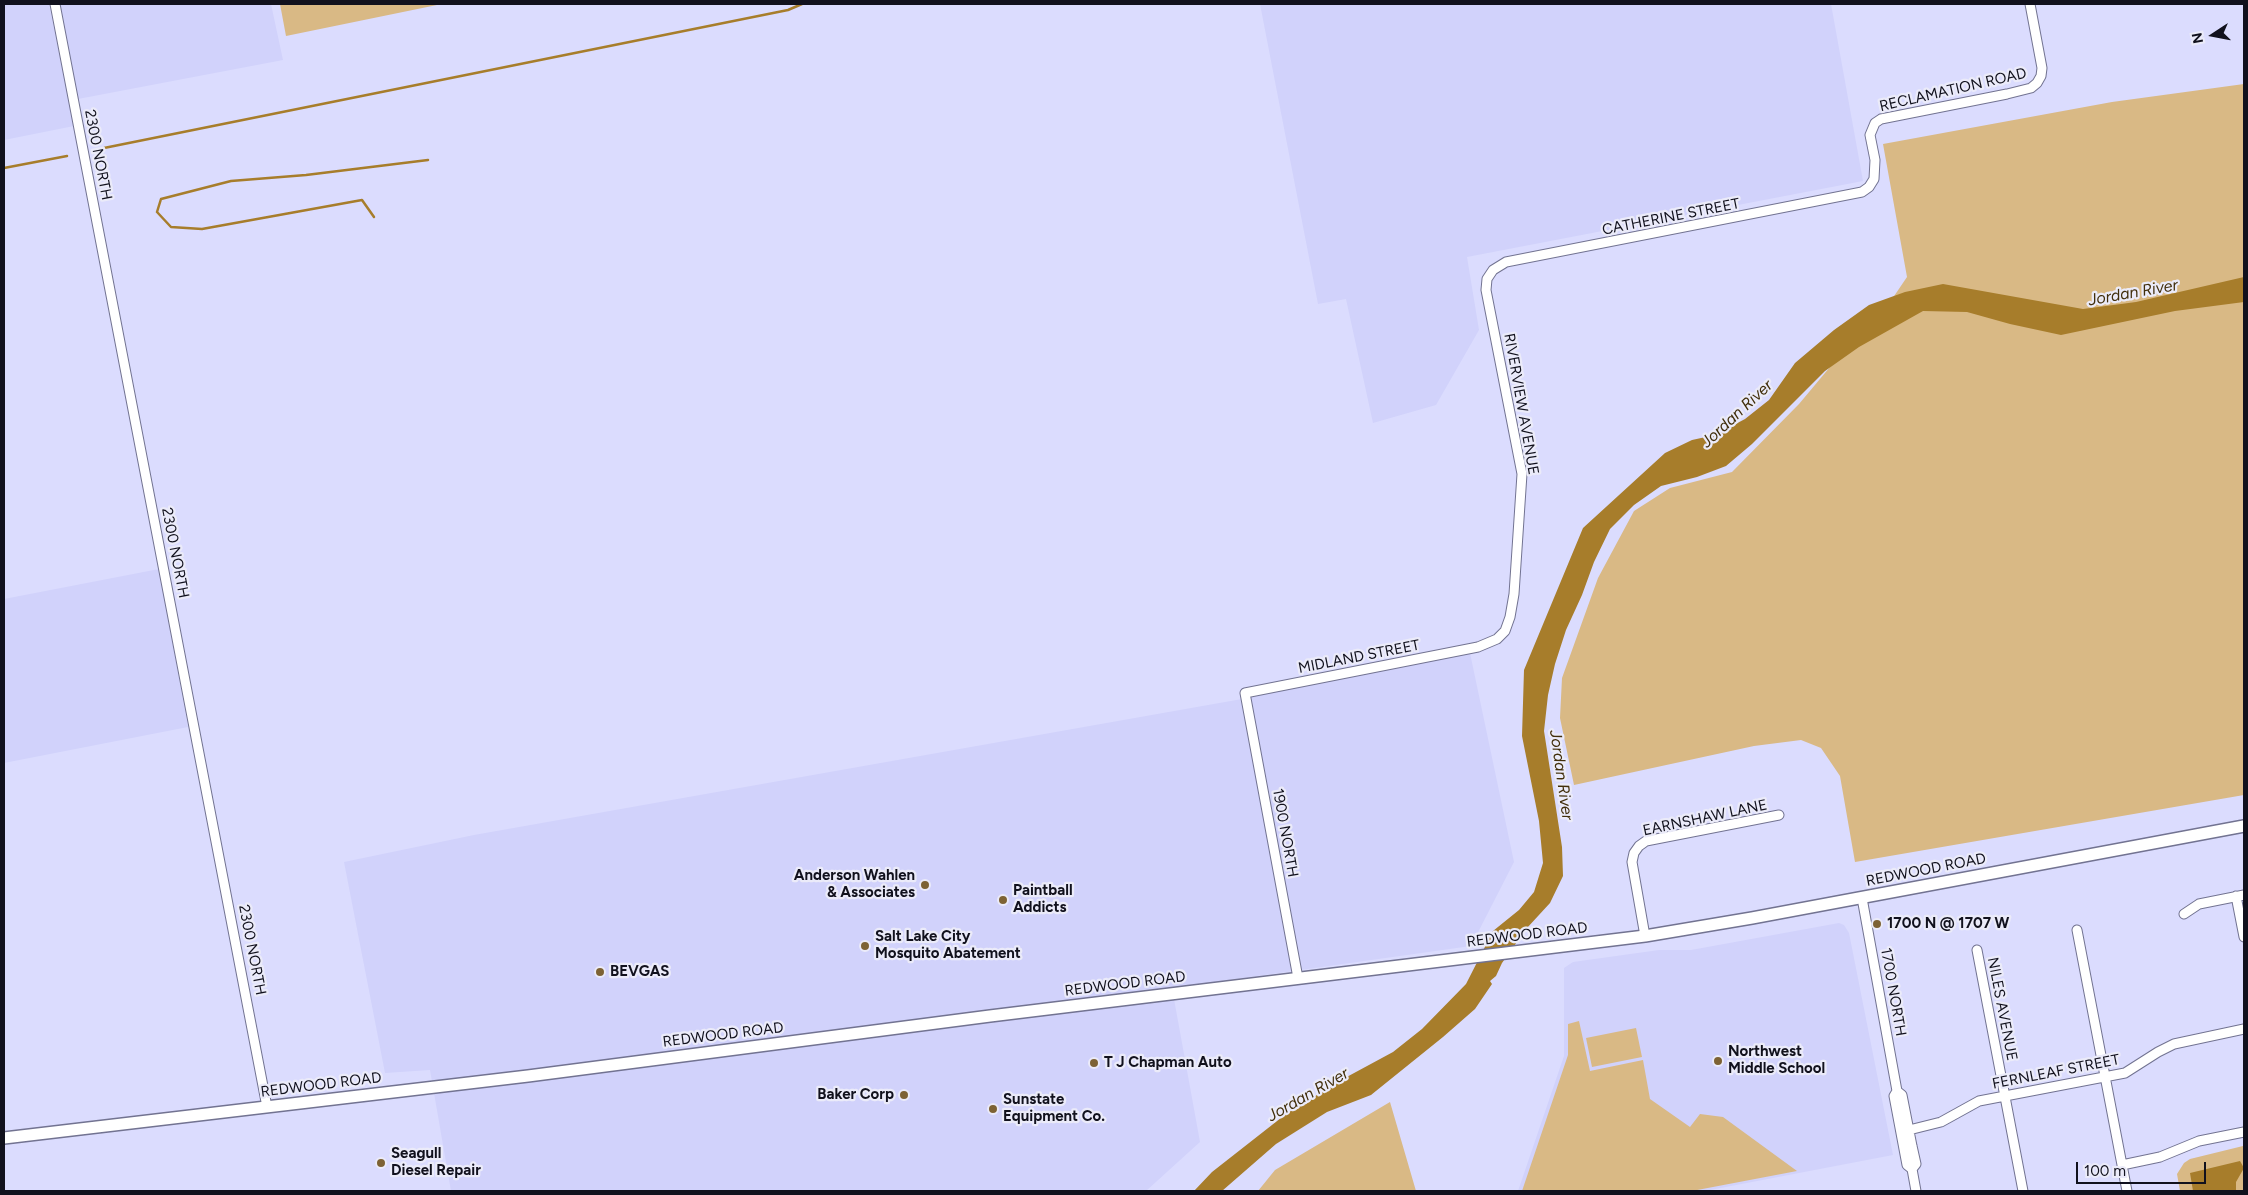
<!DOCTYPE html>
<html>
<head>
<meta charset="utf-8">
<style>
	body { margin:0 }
	#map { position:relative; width:2248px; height:1195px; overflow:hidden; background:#dbdcfe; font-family:Figtree,sans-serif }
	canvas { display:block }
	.frame { position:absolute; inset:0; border:5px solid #11111d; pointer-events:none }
	.north { position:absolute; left:2188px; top:10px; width:50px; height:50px; -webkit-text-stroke:4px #ebebf9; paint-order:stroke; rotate:259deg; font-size:14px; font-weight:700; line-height:20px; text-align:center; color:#11111d }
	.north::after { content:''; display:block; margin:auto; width:18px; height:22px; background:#11111d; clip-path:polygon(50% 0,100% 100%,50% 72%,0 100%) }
	.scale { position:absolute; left:2076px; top:1162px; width:130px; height:22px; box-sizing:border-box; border:2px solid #11111d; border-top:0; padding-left:6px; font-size:15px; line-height:18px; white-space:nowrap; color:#11111d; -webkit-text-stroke:4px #ebebf9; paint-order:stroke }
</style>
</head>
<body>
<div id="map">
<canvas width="2248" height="1195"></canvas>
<div class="frame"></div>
<div class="north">N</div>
<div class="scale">100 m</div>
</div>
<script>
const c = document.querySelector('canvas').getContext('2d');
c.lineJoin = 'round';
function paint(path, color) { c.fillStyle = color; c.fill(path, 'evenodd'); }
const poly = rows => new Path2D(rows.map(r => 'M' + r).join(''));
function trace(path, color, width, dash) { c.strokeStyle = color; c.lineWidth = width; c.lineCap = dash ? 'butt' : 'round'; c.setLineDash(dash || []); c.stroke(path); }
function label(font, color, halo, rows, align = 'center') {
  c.font = font + ' Figtree,sans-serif'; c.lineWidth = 4.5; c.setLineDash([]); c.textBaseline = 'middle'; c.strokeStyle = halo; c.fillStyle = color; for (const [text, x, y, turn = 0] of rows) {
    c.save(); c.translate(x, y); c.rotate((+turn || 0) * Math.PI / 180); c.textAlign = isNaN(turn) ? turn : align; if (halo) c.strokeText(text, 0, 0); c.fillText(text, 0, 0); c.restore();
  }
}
paint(poly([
	[4,4,49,4,74,126,4,140],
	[59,4,271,4,283,60,78,99],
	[1260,4,1831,4,1863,181,1467,257,1479,330,1436,405,1373,423,1346,299,1318,304],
	[159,569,188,727,4,763,4,599],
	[1470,653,1514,862,1471,946,1172,988,1200,1142,1146,1191,451,1191,430,1070,385,1073,344,862,474,835,1242,699],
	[1839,923,1844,925,1849,933,1893,1155,1705,1191,1518,1191,1564,1056,1564,968,1573,962,1659,950,1691,950]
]), '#d1d2fb');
paint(poly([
	[280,4,467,4,437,5,286,36],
	[2244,84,2244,795,1855,862,1840,776,1821,748,1801,740,1754,746,1574,785,1560,718,1562,678,1598,578,1634,511,1670,488,1732,472,1799,404,1830,367,1867,336,1907,277,1883,144,2112,102],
	[1579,1021,1590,1071,1643,1060,1650,1099,1690,1127,1700,1114,1723,1117,1797,1171,1692,1191,1522,1191,1568,1055,1568,1024],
	[1636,1028,1642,1057,1592,1067,1586,1038],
	[1390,1102,1416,1191,1258,1191,1275,1170],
	[2243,1146,2244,1191,2180,1191,2177,1174,2184,1163,2190,1159]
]), '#d9b985');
paint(poly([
	[2244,277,2244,302,2175,311,2061,335,2010,324,1967,312,1923,311,1859,347,1825,371,1752,444,1726,466,1697,477,1661,486,1634,505,1610,529,1594,562,1582,595,1566,630,1555,664,1548,695,1544,731,1562,847,1563,876,1550,903,1527,928,1502,963,1496,976,1490,981,1492,984,1475,1009,1443,1037,1371,1095,1327,1112,1276,1144,1222,1191,1194,1191,1212,1172,1286,1114,1343,1079,1393,1052,1422,1029,1466,984,1493,931,1519,910,1534,892,1543,863,1539,821,1522,736,1524,670,1583,528,1665,453,1692,440,1715,435,1745,419,1769,400,1795,363,1834,330,1869,305,1905,292,1943,284,2083,309,2136,302],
	[2240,1161,2244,1168,2236,1182,2236,1191,2193,1191,2190,1173]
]), '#a77d2b');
trace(poly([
	[104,148,788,10,802,4],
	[4,168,67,156],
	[374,217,362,200,202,229,171,227,157,212,161,199,231,181,306,175,428,160]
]), '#a77d2b', 2.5);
const minor = poly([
	[55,4,267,1107],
	[2236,896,2244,937],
	[1862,898,1897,1091,1894,1096,1907,1165,1912,1169,1916,1191],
	[2184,914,2199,904,2244,895],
	[2077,930,2127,1191],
	[1645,936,1632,862,1634,853,1639,846,1646,841,1779,815],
	[1977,950,2023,1191],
	[1298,978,1245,693,1478,647,1497,639,1505,631,1510,617,1514,594,1522,474,1486,290,1487,279,1493,270,1506,262,1862,192,1869,187,1874,179,1875,160,1870,135,1875,123,1881,119,2007,94,2031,88,2037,83,2041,76,2042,68,2030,4],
	[1897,1091,1902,1095,1912,1146,1916,1164,1912,1169],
	[1901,1132,1941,1122,1979,1101,2125,1073,2158,1052,2174,1044,2244,1029],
	[2122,1165,2160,1157,2199,1141,2244,1132]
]);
const major = poly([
	[4,1138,528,1076,990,1016,1645,936,1752,918,2244,826]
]);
trace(minor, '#727391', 11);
trace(major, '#727391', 14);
trace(minor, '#fff', 9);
trace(major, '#fff', 11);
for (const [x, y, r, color] of [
	[925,885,5,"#7d6234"],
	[1003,900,5,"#7d6234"],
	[1877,924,5,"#7d6234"],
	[865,946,5,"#7d6234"],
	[600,972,5,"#7d6234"],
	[1718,1061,5,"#7d6234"],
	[1094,1063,5,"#7d6234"],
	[904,1095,5,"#7d6234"],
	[993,1109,5,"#7d6234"],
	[381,1163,5,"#7d6234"]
]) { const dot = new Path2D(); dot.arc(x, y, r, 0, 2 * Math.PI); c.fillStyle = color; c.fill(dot); trace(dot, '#ebebf9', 2); }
label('15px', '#11111d', '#ebebf9', [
	["RECLAMATION ROAD",1953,90,-13],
	["2300 NORTH",98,155,79],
	["CATHERINE STREET",1671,217,-11],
	["RIVERVIEW AVENUE",1521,404,80],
	["2300 NORTH",175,553,79],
	["MIDLAND STREET",1359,657,-11],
	["EARNSHAW LANE",1705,818,-12],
	["1900 NORTH",1285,833,80],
	["REDWOOD ROAD",1926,870,-11],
	["REDWOOD ROAD",1527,935,-7],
	["2300 NORTH",252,950,79],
	["REDWOOD ROAD",1125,984,-7],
	["1700 NORTH",1893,992,80],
	["NILES AVENUE",2002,1009,79],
	["REDWOOD ROAD",723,1035,-7],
	["FERNLEAF STREET",2056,1072,-11],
	["REDWOOD ROAD",321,1085,-7]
]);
label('bold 15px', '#11111d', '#ebebf9', [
	["Anderson Wahlen",915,876,"right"],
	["& Associates",915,893,"right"],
	["Paintball",1013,891],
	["Addicts",1013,908],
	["1700 N @ 1707 W",1887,924],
	["Salt Lake City",875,937],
	["Mosquito Abatement",875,954],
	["BEVGAS",610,972],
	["Northwest",1728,1052],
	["Middle School",1728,1069],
	["T J Chapman Auto",1104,1063],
	["Baker Corp",894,1095,"right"],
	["Sunstate",1003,1100],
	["Equipment Co.",1003,1117],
	["Seagull",391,1154],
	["Diesel Repair",391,1171]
], 'left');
label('italic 16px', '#412e0b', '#ebebf9', [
	["Jordan River",2133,293,-10],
	["Jordan River",1737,414,-43],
	["Jordan River",1561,775,82],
	["Jordan River",1308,1095,-30]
]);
</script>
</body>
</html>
